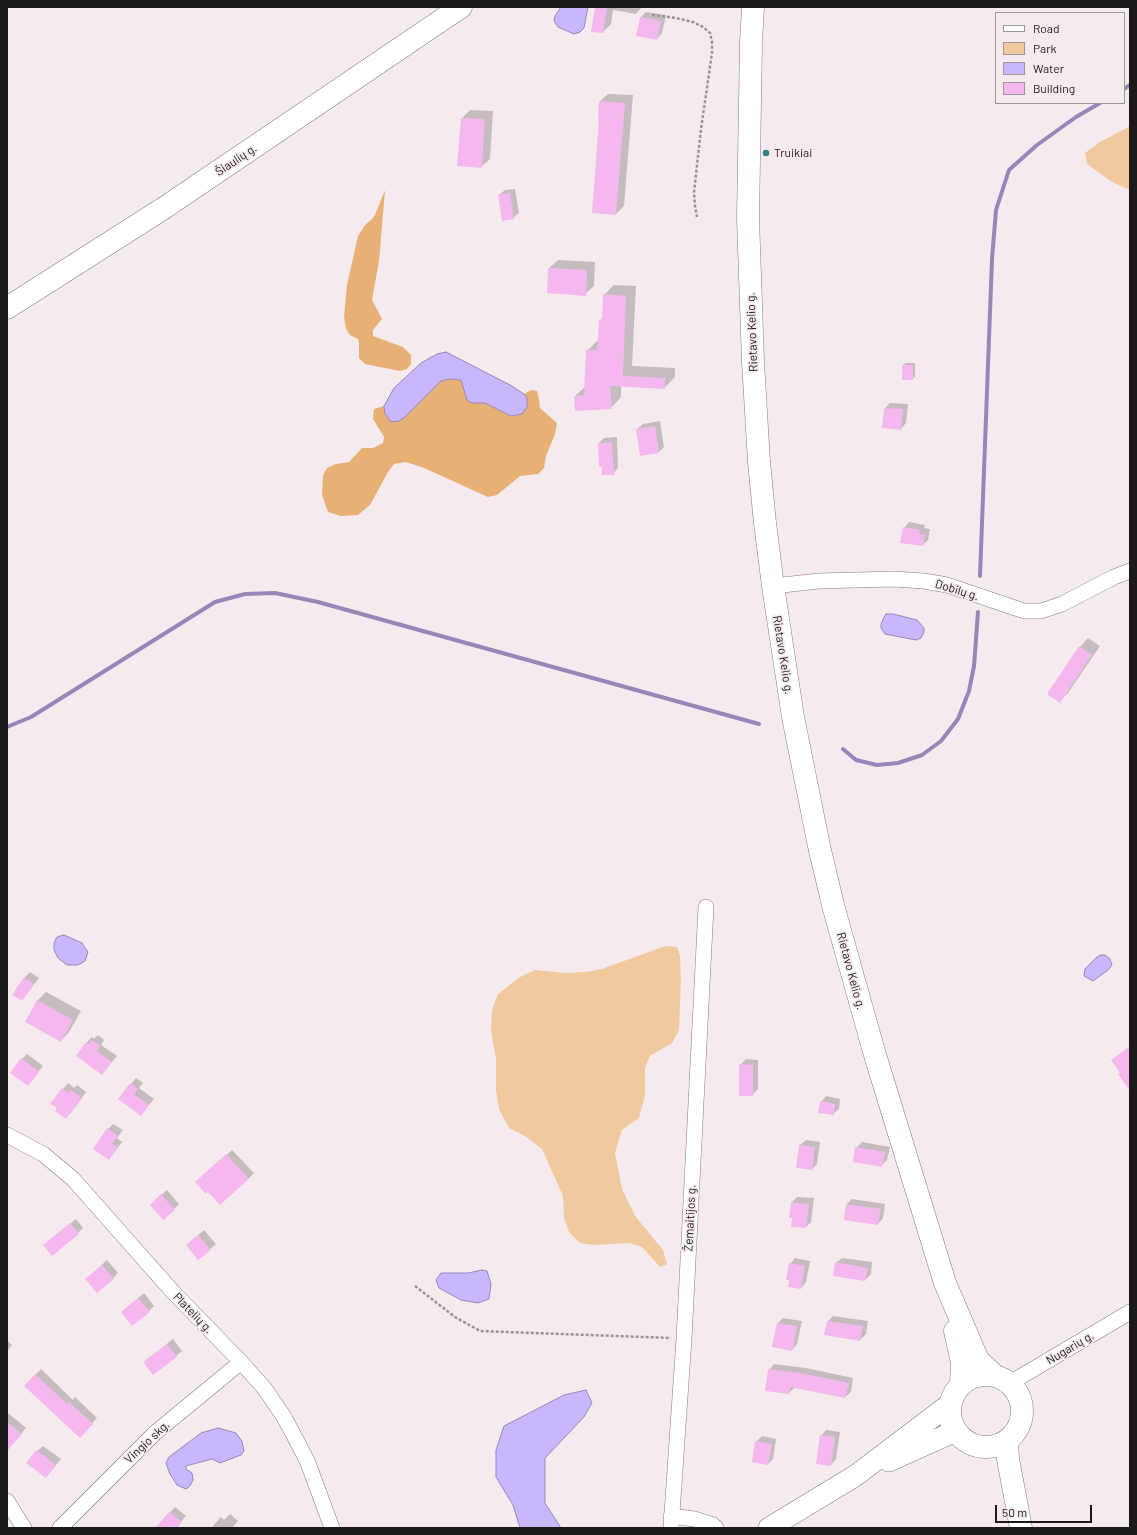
<!DOCTYPE html>
<html>
<head>
<meta charset="utf-8">
<style>
	body { margin:0 }
	#map { position:relative; width:1137px; height:1535px; overflow:hidden; background:#f5ebee; font-family:Barlow,sans-serif }
	canvas { display:block }
	.frame { position:absolute; inset:0; border:8px solid #1c1919; pointer-events:none }
	.legend { position:absolute; left:995px; top:12px; width:130px; height:92px; box-sizing:border-box; background:#f5ebee; border:1px solid #9e9799; margin:0; padding:5px 7px; list-style:none; font-size:12px; color:#1c1919 }
	.legend li { display:flex; align-items:center; gap:8px; height:20px }
	.legend b { width:20px; border:1px solid #9e9799 }
	.scale { position:absolute; left:995px; top:1505px; width:97px; height:18px; box-sizing:border-box; border:2px solid #1c1919; border-top:0; padding-left:5px; font-size:12px; line-height:14px; white-space:nowrap; color:#1c1919; -webkit-text-stroke:3px #f5ebee; paint-order:stroke }
</style>
</head>
<body>
<div id="map">
<canvas width="1137" height="1535"></canvas>
<div class="frame"></div>
<ul class="legend">
<li><b style="height:5px;background:#fff"></b>Road</li>
<li><b style="height:11px;background:#f1c99f"></b>Park</li>
<li><b style="height:11px;background:#c9b7fd"></b>Water</li>
<li><b style="height:11px;background:#f4b8ef"></b>Building</li>
</ul>
<div class="scale">50 m</div>
</div>
<script>
const c = document.querySelector('canvas').getContext('2d');
c.lineJoin = 'round';
function paint(path, color) { c.fillStyle = color; c.fill(path, 'evenodd'); }
const poly = rows => new Path2D(rows.map(r => 'M' + r).join(''));
function trace(path, color, width, dash) { c.strokeStyle = color; c.lineWidth = width; c.lineCap = dash ? 'butt' : 'round'; c.setLineDash(dash || []); c.stroke(path); }
function label(font, color, halo, rows, align = 'center') {
  c.font = font + ' Barlow,sans-serif'; c.lineWidth = 3.5; c.setLineDash([]); c.textBaseline = 'middle'; c.strokeStyle = halo; c.fillStyle = color; for (const [text, x, y, turn = 0] of rows) {
    c.save(); c.translate(x, y); c.rotate((+turn || 0) * Math.PI / 180); c.textAlign = isNaN(turn) ? turn : align; if (halo) c.strokeText(text, 0, 0); c.fillText(text, 0, 0); c.restore();
  }
}
paint(poly([
	[1130,126,1130,190,1112,182,1087,164,1085,153,1100,142],
	[665,946,677,947,680,956,681,979,679,1030,672,1043,650,1056,645,1068,645,1095,639,1118,622,1130,615,1153,622,1189,635,1216,663,1250,667,1264,660,1267,642,1247,629,1243,593,1245,580,1243,569,1232,564,1218,563,1196,542,1149,525,1136,509,1128,499,1109,496,1090,496,1059,491,1031,492,1010,498,994,520,977,535,970,565,973,586,972,602,969]
]), '#f1c99f');
paint(poly([
	[385,190,379,261,372,300,382,319,373,330,373,336,403,347,411,355,411,364,407,369,400,371,365,364,359,358,359,343,358,339,350,335,346,329,344,317,347,285,358,236,365,225,372,219,375,215],
	[450,379,461,380,472,403,485,403,512,416,527,398,524,394,531,390,537,391,539,399,540,408,557,423,555,434,546,456,544,468,538,474,520,476,497,495,488,497,424,468,406,462,394,464,388,472,370,505,358,515,341,516,328,512,322,495,323,475,327,468,336,464,349,462,362,448,373,448,383,443,384,437,373,419,374,409,384,406,385,414,405,417,441,381]
]), '#e7b176');
const water = poly([
	[561,7,588,7,584,28,580,32,574,34,558,27,554,21,555,16,561,7],
	[446,352,512,386,524,394,527,398,527,407,522,414,511,416,485,403,472,403,467,400,461,380,450,379,441,381,405,417,399,421,391,422,385,414,384,406,394,388,421,363,437,354,446,352],
	[886,614,893,614,917,620,924,628,924,632,921,638,916,640,885,634,881,628,881,624,884,617,886,614],
	[64,935,82,943,88,952,85,961,78,965,67,965,58,958,54,950,54,943,57,937,64,935],
	[1101,955,1105,955,1110,959,1112,965,1108,970,1093,981,1084,976,1085,969,1097,957,1101,955],
	[482,1270,487,1271,491,1284,489,1299,478,1303,461,1300,439,1288,436,1280,441,1273,468,1273,482,1270],
	[586,1390,592,1403,584,1417,545,1458,545,1503,561,1528,520,1528,513,1505,496,1477,496,1450,504,1426,564,1395,586,1390],
	[218,1428,236,1433,242,1441,244,1451,241,1455,220,1463,212,1459,186,1466,186,1469,192,1473,193,1480,190,1486,186,1489,177,1485,170,1474,166,1463,169,1457,201,1433,218,1428]
]);
paint(water, '#c9b7fd');
trace(water, '#9588b9', 1);
paint(poly([
	[596,7,642,7,636,14,613,10,611,24,603,32],
	[646,12,666,15,662,33,657,39,637,35,641,17],
	[608,94,633,95,624,206,616,214,600,119,600,101],
	[470,110,493,111,490,159,481,167,458,165,462,118],
	[515,189,519,213,513,218,499,195,505,190],
	[558,260,595,262,594,286,585,294,549,268],
	[614,285,636,286,632,366,675,368,675,377,664,388,621,386,621,397,611,408,575,396,586,386,587,351,598,340,600,321,603,317,604,295],
	[906,363,915,363,915,377,912,379,903,379,903,365],
	[890,403,908,404,906,423,901,429,885,408],
	[660,421,664,447,659,452,637,429,643,424],
	[617,437,618,468,613,474,599,443,604,438],
	[909,522,925,525,924,528,930,529,928,540,923,545,904,528],
	[1088,638,1100,646,1068,693,1060,701,1048,693,1080,647],
	[30,972,39,978,22,1000,13,994,25,977],
	[46,992,81,1011,69,1032,61,1041,37,1001],
	[98,1035,104,1040,101,1045,117,1056,102,1074,86,1043,92,1037,94,1039],
	[27,1054,43,1066,28,1085,22,1059],
	[746,1059,758,1060,758,1089,752,1095,740,1065],
	[136,1078,143,1083,139,1088,154,1099,141,1115,119,1099],
	[68,1083,74,1088,77,1085,86,1092,71,1113,58,1108,52,1103],
	[826,1096,840,1099,839,1109,833,1114,821,1102],
	[113,1124,123,1130,117,1138,122,1142,109,1159,108,1129],
	[806,1140,820,1142,817,1164,812,1169,800,1145],
	[862,1142,890,1147,887,1160,882,1165,856,1148],
	[232,1150,254,1173,248,1179,202,1177],
	[167,1190,179,1204,174,1209,157,1199],
	[797,1197,814,1198,811,1222,806,1227,794,1217,790,1217,792,1202],
	[852,1199,885,1204,883,1218,878,1224,845,1219,847,1204],
	[76,1219,83,1228,78,1233,50,1240],
	[204,1230,216,1244,199,1259,192,1240],
	[795,1258,810,1261,806,1282,801,1288,790,1279,790,1264],
	[842,1258,872,1262,871,1274,865,1280,836,1263],
	[107,1260,118,1273,113,1278,92,1274],
	[144,1293,154,1306,149,1311,128,1307],
	[833,1316,868,1321,866,1334,860,1340,825,1334,828,1321],
	[783,1318,802,1321,797,1344,792,1350,773,1346,778,1323],
	[173,1339,182,1351,176,1356,144,1362],
	[7,1340,12,1345,7,1351],
	[774,1364,806,1368,853,1378,851,1392,845,1397,795,1387,789,1393,769,1370],
	[41,1369,73,1400,75,1397,97,1418,80,1437,25,1386],
	[7,1412,26,1428,17,1439,7,1440],
	[826,1430,840,1432,836,1459,831,1465,821,1436],
	[762,1436,776,1439,773,1459,768,1464,756,1442],
	[43,1446,61,1459,46,1477,37,1451],
	[175,1507,186,1516,176,1528,156,1528],
	[230,1514,238,1521,232,1528,211,1528,221,1517,224,1520]
]), '#0003');
trace(poly([
	[1124,89,1130,85],
	[980,576,992,259,996,210,1009,170,1037,145,1076,117,1100,103],
	[7,727,31,717,215,602,245,594,275,593,318,602,759,724],
	[843,749,856,760,877,765,898,763,922,755,941,741,958,719,969,691,974,666,978,612]
]), '#9588b9', 4);
paint(poly([
	[595,7,607,7,603,33,591,32],
	[640,17,661,21,657,40,636,36],
	[599,101,625,103,616,215,592,213,599,119,598,119],
	[461,118,485,119,482,168,457,166],
	[510,193,514,219,502,221,498,195],
	[548,268,587,270,586,296,547,293],
	[603,294,626,296,623,376,665,378,665,389,610,386,612,409,575,411,574,396,584,395,586,350,597,350,599,320,602,320],
	[902,365,913,365,913,380,902,380],
	[884,408,903,409,901,430,882,428],
	[655,426,659,453,640,456,636,429],
	[612,442,614,475,602,475,602,467,599,467,598,443],
	[903,527,920,530,919,534,925,535,923,546,900,543],
	[1079,646,1092,655,1060,703,1047,694],
	[24,977,34,984,22,1001,12,995],
	[37,1000,73,1020,61,1042,25,1022],
	[92,1040,100,1046,97,1051,112,1062,102,1075,76,1056,86,1042,89,1044],
	[1130,1046,1130,1091,1118,1074,1120,1073,1111,1060],
	[21,1058,39,1072,28,1086,10,1073],
	[739,1064,753,1065,753,1096,739,1096],
	[130,1083,138,1089,134,1094,149,1105,141,1116,118,1099],
	[62,1088,69,1093,71,1090,82,1098,66,1119,55,1111,57,1108,50,1104],
	[820,1101,835,1104,834,1115,818,1113],
	[107,1128,118,1136,112,1144,118,1148,109,1160,93,1149],
	[799,1145,815,1147,812,1170,796,1168],
	[855,1147,885,1152,882,1167,853,1162],
	[226,1154,249,1179,220,1205,208,1192,206,1194,195,1182],
	[161,1194,175,1210,163,1220,150,1205],
	[791,1202,809,1204,806,1228,791,1227,792,1218,789,1218],
	[846,1204,881,1209,878,1225,844,1220],
	[70,1223,79,1234,52,1256,43,1245],
	[198,1235,211,1250,198,1260,186,1245],
	[835,1262,868,1268,865,1281,833,1276],
	[789,1263,805,1266,801,1289,788,1287,789,1280,786,1280],
	[102,1265,114,1279,97,1293,85,1279],
	[138,1298,150,1312,132,1326,121,1312],
	[827,1321,863,1326,860,1341,824,1335],
	[777,1323,797,1326,792,1351,772,1347],
	[167,1344,177,1357,153,1375,143,1362],
	[768,1369,800,1373,849,1383,845,1398,790,1387,789,1394,765,1391],
	[35,1374,67,1404,69,1402,93,1424,80,1438,24,1386],
	[7,1422,22,1434,7,1451],
	[820,1435,835,1437,831,1466,816,1464],
	[755,1441,772,1444,768,1465,752,1462],
	[36,1450,56,1465,46,1478,26,1463],
	[169,1512,182,1522,177,1528,155,1528]
]), '#f4b8ef');
const minor = poly([
	[773,586,819,581,893,579,924,581,947,585,1024,611,1041,611,1062,604,1114,577,1130,571],
	[7,1135,43,1154,73,1179,173,1292,241,1362,265,1389,284,1417,299,1445,308,1463,332,1528],
	[1010,1383,1130,1312],
	[7,1501,24,1528],
	[671,1516,694,1519,713,1525,716,1528],
	[60,1528,155,1433,241,1362],
	[671,1528,684,1339,706,907]
]);
const secondary = poly([
	[889,1461,956,1431],
	[769,1528,855,1476,950,1404]
]);
const primary = poly([
	[753,7,751,43,748,218,753,362,759,462,765,523,773,586,793,717,819,846,834,909,875,1055,945,1283,978,1360,994,1375],
	[955,1331,962,1363,961,1384],
	'950 1411a36 36 0 1 1 72 0a36 36 0 1 1-72 0Z',
	[1007,1441,1008,1459,1021,1528]
]);
const trunk = poly([
	[7,308,164,208,461,7]
]);
trace(minor, '#867d7f', 16);
trace(secondary, '#867d7f', 22);
trace(primary, '#867d7f', 23);
trace(trunk, '#867d7f', 23);
trace(poly([
	[652,15,676,18,693,22,703,27,710,33,712,42,712,53,701,129,694,192,695,206,697,217],
	[415,1286,455,1317,480,1331,671,1338]
]), '#9a9394', 2.5, [3, 2]);
trace(minor, '#fff', 15);
trace(secondary, '#fff', 21);
trace(primary, '#fff', 22);
trace(trunk, '#fff', 22);
for (const [x, y, r, color] of [
	[766,153,4,"#377f81"]
]) { const dot = new Path2D(); dot.arc(x, y, r, 0, 2 * Math.PI); c.fillStyle = color; c.fill(dot); trace(dot, '#f5ebee', 1.5); }
label('12px', '#1c1919', '#f5ebee', [
	["Truikiai",774,153]
], 'left');
label('12px', '#1c1919', '#f5ebee', [
	["Šiaulių g.",236,160,-34],
	["Rietavo Kelio g.",752,332,-92],
	["Dobilų g.",957,590,17],
	["Rietavo Kelio g.",783,655,81],
	["Rietavo Kelio g.",851,971,75],
	["Žemaitijos g.",690,1218,-87],
	["Platelių g.",193,1313,46],
	["Nugarių g.",1070,1348,-31],
	["Vingio skg.",147,1442,-43]
]);
</script>
</body>
</html>
